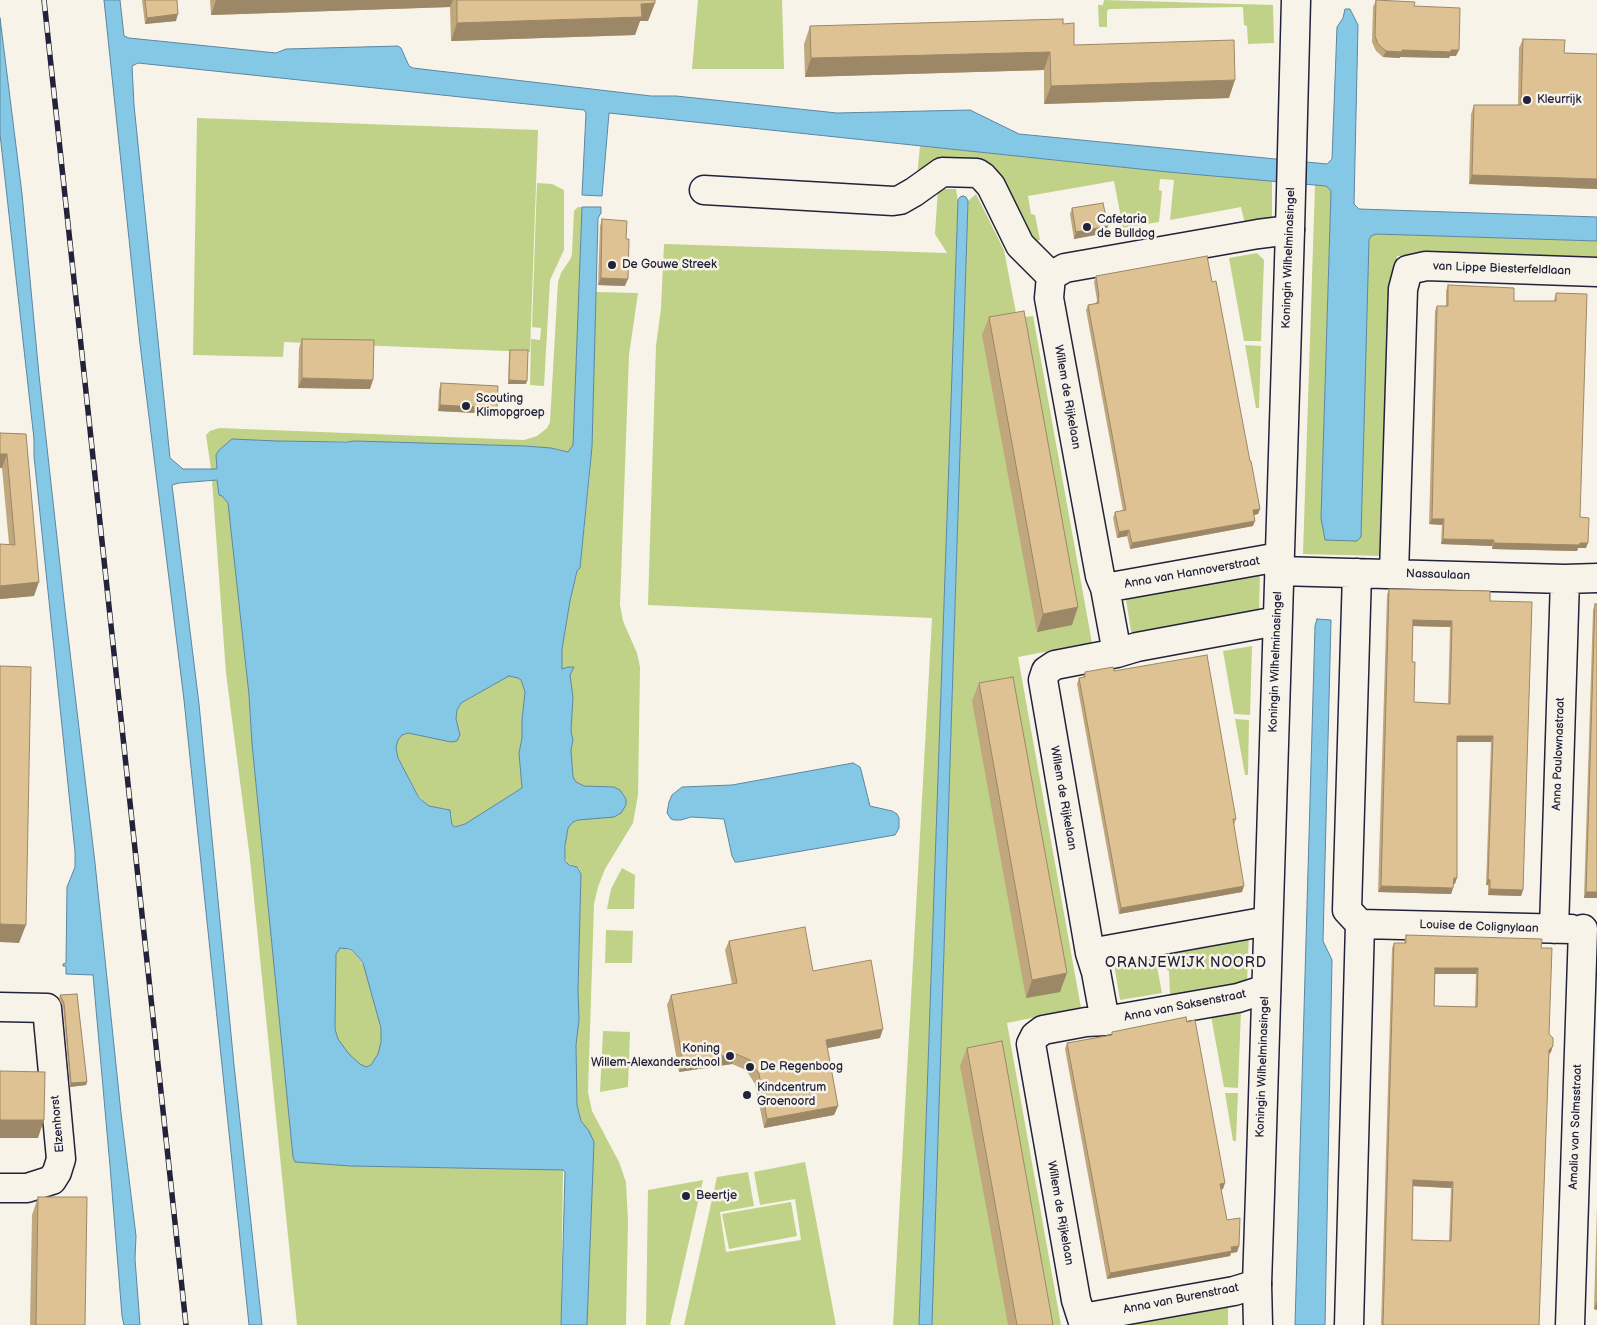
<!DOCTYPE html>
<html>
<head>
<meta charset="utf-8">
<style>
	body { margin:0 }
	canvas { display:block; background:#f7f3e8 }
</style>
</head>
<body>
<canvas width="1597" height="1325"></canvas>
<script>
const c = document.querySelector('canvas').getContext('2d');
c.lineJoin = 'round';
function paint(path, color) { c.fillStyle = color; c.fill(path, 'evenodd'); }
const poly = rows => new Path2D(rows.map(r => 'M' + r).join(''));
function trace(path, color, width, dash) { c.strokeStyle = color; c.lineWidth = width; c.lineCap = dash ? 'butt' : 'round'; c.setLineDash(dash || []); c.stroke(path); }
function label(font, color, halo, rows, align = 'center') {
  c.font = font + ' "Balsamiq Sans",sans-serif'; c.lineWidth = 5; c.setLineDash([]); c.textBaseline = 'middle'; c.strokeStyle = halo; c.fillStyle = color; for (const [text, x, y, turn = 0] of rows) {
    c.save(); c.translate(x, y); c.rotate((+turn || 0) * Math.PI / 180); c.textAlign = isNaN(turn) ? turn : align; if (halo) c.strokeText(text, 0, 0); c.fillText(text, 0, 0); c.restore();
  }
}
paint(poly([
	[698,0,782,0,784,69,692,69],
	[1104,0,1273,5,1274,43,1248,44,1247,26,1244,25,1243,8,1242,7,1109,9,1107,11,1107,27,1099,27,1098,5,1103,5],
	[197,118,538,130,530,352,284,342,283,357,193,355],
	[920,146,1168,172,1272,181,1272,217,1245,224,1241,207,1170,220,1174,180,1160,179,1159,190,1162,191,1159,222,1123,228,1114,181,1028,196,1031,214,1035,215,1040,240,1030,242,996,174,917,176],
	[537,183,552,184,564,190,564,250,550,280,544,386,530,385,531,339,540,340,541,328,532,327],
	[1315,185,1326,186,1331,191,1321,518,1369,240,1371,236,1376,234,1597,241,1597,262,1397,256,1389,545,1384,556,1303,554],
	[938,189,956,189,958,200,919,1325,893,1325,932,618,648,605,656,346,661,308,664,244,947,253,935,234],
	[976,194,1004,250,1017,318,1033,316,1092,643,1018,657,1081,1008,1007,1023,1061,1325,932,1325,968,201],
	[578,207,582,207,573,445,569,451,568,452,551,448,525,446,351,441,277,441,232,439,219,450,216,455,217,469,211,469,206,435,210,431,219,428,524,440,537,436,547,428,550,422,558,282,561,273,571,258,572,253,574,211],
	[1257,253,1264,260,1261,341,1244,341,1229,258],
	[596,292,638,293,629,355,620,605,623,621,637,653,640,667,638,795,633,823,605,869,598,887,594,904,588,1092,592,1111,619,1162,626,1182,628,1221,626,1325,587,1325,592,1191,584,1125,581,1121,577,1105,576,1045,579,1020,578,990,581,874,579,868,567,863,565,857,566,836,568,828,573,822,578,820,618,815,614,787,584,786,576,782,573,777,571,750,573,740,571,731,573,697,570,675,573,667,562,670,562,649,570,601,577,571,580,568,590,473],
	[1245,345,1261,346,1259,408,1256,408],
	[212,480,217,480,219,495,222,496,228,503,249,695,252,744,293,1157,295,1162,351,1166,563,1170,561,1325,297,1325,250,859,226,673],
	[1260,571,1259,616,1240,621,1231,615,1154,629,1148,638,1132,637,1125,594,1140,588,1148,594,1246,577],
	[1252,646,1250,715,1234,714,1223,651],
	[509,676,518,678,521,680,525,692,522,720,522,738,519,753,522,788,465,824,455,827,452,825,451,812,447,809,429,806,419,797,398,758,396,748,398,740,402,735,408,733,419,735,460,735,456,719,457,710,461,703],
	[1235,719,1249,720,1248,775,1245,775],
	[622,868,635,875,634,909,607,909,611,889],
	[606,930,633,931,632,963,605,963],
	[1249,933,1247,983,1221,994,1212,987,1170,995,1169,971,1166,969,1163,955,1239,941,1243,935],
	[344,948,353,952,365,967,381,1029,381,1042,378,1054,371,1065,366,1067,360,1064,349,1054,338,1039,335,1029,336,953,338,949],
	[1155,956,1162,993,1120,1000,1114,964],
	[1241,1010,1238,1088,1224,1087,1211,1016],
	[603,1031,630,1032,628,1087,600,1092],
	[1225,1093,1238,1093,1236,1141,1233,1141],
	[805,1162,836,1325,684,1325,717,1177,748,1172,754,1206,720,1212,726,1252,801,1240,795,1199,760,1205,754,1172],
	[703,1180,670,1325,646,1325,648,1190],
	[791,1202,797,1236,729,1249,722,1214],
	[1228,1305,1228,1325,1102,1325]
]), '#c0d287');
const water = poly([
	[104,0,120,0,124,36,129,38,276,53,286,49,398,46,401,48,409,66,413,68,651,96,676,96,837,113,970,110,1019,134,1327,164,1332,159,1337,27,1343,18,1345,9,1350,9,1358,25,1354,204,1359,209,1597,217,1597,241,1376,234,1371,236,1369,240,1361,537,1357,541,1325,540,1321,518,1331,191,1326,186,1168,172,609,113,602,196,582,195,586,113,584,110,138,63,132,66,134,105,170,458,183,469,217,469,216,455,219,450,232,439,277,441,347,442,355,441,525,446,551,448,568,452,573,445,582,207,601,207,601,213,598,218,592,447,580,568,577,571,570,601,562,649,562,669,568,667,574,667,570,675,573,697,571,731,573,740,571,750,573,777,576,782,584,786,614,787,620,790,626,799,626,805,621,813,614,817,578,820,573,822,568,828,565,846,565,861,569,865,577,867,581,874,578,990,579,1020,576,1045,577,1105,581,1121,589,1131,594,1142,587,1325,561,1325,565,1172,563,1170,351,1166,295,1162,293,1157,252,744,249,695,228,503,222,496,219,495,217,480,179,483,172,485,199,704,234,1065,262,1325,249,1325,184,700,140,344,104,0],
	[509,676,518,678,521,680,525,692,522,720,522,738,519,753,522,788,465,824,455,827,452,825,450,810,429,806,419,798,398,758,396,748,398,740,402,735,408,733,451,742,457,741,460,735,456,719,457,710,461,703,509,676],
	[340,948,349,949,353,951,363,963,381,1028,381,1042,378,1054,371,1065,366,1067,360,1064,349,1054,338,1039,335,1029,336,954,340,948],
	[0,18,22,194,39,375,65,610,95,863,121,1113,136,1236,135,1259,140,1325,124,1325,122,1316,110,1166,93,975,66,974,66,966,63,966,63,964,66,963,67,887,75,867,75,852,34,456,34,439,0,134,0,18],
	[963,196,966,197,968,201,932,1325,919,1325,958,200,960,197,963,196],
	[1317,619,1331,620,1323,941,1332,960,1325,1325,1295,1325,1315,626,1317,619],
	[853,763,860,767,861,770,870,806,892,811,897,814,899,818,899,828,895,835,738,862,735,862,732,856,724,819,691,817,681,820,674,820,671,819,667,813,669,802,672,795,682,787,732,785,853,763]
]);
paint(water, '#84c8e5');
trace(water, '#5d86a1', 1);
const minor = poly([
	[704,190,893,201,900,200,914,192,942,172,977,173,983,177,991,186,1020,245,1051,276],
	[1051,276,1049,298,1100,576,1105,588,1117,653],
	[1051,276,1065,268,1258,234,1290,230],
	[1279,571,1565,579,1597,578],
	[1394,573,1403,289,1408,270,1426,266,1597,272],
	[1105,588,1279,557],
	[1360,924,1571,929],
	[1554,929,1565,579],
	[1090,953,1268,921],
	[0,1007,47,1008,61,1159,57,1172,52,1180,27,1188,0,1188],
	[1105,1021,1096,972,1090,953,1043,680,1046,671,1055,665,1117,653,1137,647,1277,621],
	[1083,1318,1234,1291,1257,1284],
	[1084,1325,1076,1300,1031,1044,1035,1036,1043,1030,1086,1022,1105,1021,1238,998,1266,989],
	[1349,1325,1360,924,1347,910,1357,573],
	[1570,1325,1583,929]
]);
const tertiary = poly([
	[1258,1325,1257,1284,1260,1194,1290,230,1296,0]
]);
trace(minor, '#22223b', 31);
trace(tertiary, '#22223b', 31);
trace(minor, '#f7f3e8', 28);
trace(tertiary, '#f7f3e8', 28);
const rail = poly([
	[44,0,186,1325]
]);
trace(rail, '#22223b', 5.5);
trace(rail, '#f7f3e8', 4, [11]);
paint(poly([
	[142,0,177,0,176,21,145,24],
	[210,0,655,0,655,3,648,21,640,21,635,35,451,41,450,7,211,15],
	[1376,0,1414,6,1456,56,1450,56,1449,58,1400,57,1400,58,1383,57,1376,51,1372,42,1373,7],
	[1063,24,1074,45,1229,98,1044,104,1044,70,805,77,804,44,810,26],
	[1523,39,1564,53,1597,54,1597,189,1469,184,1471,114,1474,105,1518,105,1519,48],
	[1072,208,1106,233,1074,239,1070,214],
	[602,219,625,286,598,285,600,226],
	[1096,276,1212,282,1260,509,1258,514,1254,515,1253,526,1130,549,1127,536,1117,538,1113,518,1115,512,1123,511,1086,310,1088,305,1096,303,1097,300,1094,282],
	[1448,285,1514,301,1554,301,1556,293,1580,517,1586,548,1578,548,1577,551,1492,549,1492,546,1441,544,1442,525,1429,524,1435,311,1437,306,1446,306,1446,291],
	[989,317,1072,625,1037,632,982,335],
	[302,339,370,389,298,388,299,348],
	[510,350,526,384,508,384,509,353],
	[441,383,495,414,438,411,439,390],
	[0,433,26,434,34,596,0,599,0,544,9,544,2,468,0,468],
	[1389,589,1490,601,1523,890,1521,896,1488,895,1488,885,1486,885,1491,742,1457,742,1455,884,1453,884,1453,888,1451,894,1378,892,1387,595],
	[1413,626,1450,627,1448,704,1414,702,1412,662],
	[1595,604,1597,898,1584,898,1593,610],
	[1114,671,1236,819,1234,825,1242,892,1119,914,1077,684,1079,678,1083,678,1085,672],
	[979,683,1060,992,1026,998,972,701],
	[1406,935,1541,948,1551,1052,1549,1054,1539,1325,1381,1325,1392,948,1394,943,1404,943],
	[1435,974,1476,974,1475,1007,1434,1006],
	[1413,1186,1451,1188,1449,1241,1412,1240],
	[729,941,813,971,880,1038,827,1048,838,1106,834,1115,764,1128,755,1084,746,1070,732,1064,679,1072,667,1005,671,995,732,984,725,950],
	[77,994,87,1082,86,1085,70,1087,63,1007,59,999,60,995],
	[1112,1032,1223,1189,1221,1190,1227,1220,1239,1246,1237,1252,1231,1253,1230,1256,1107,1279,1065,1049,1067,1043,1111,1035],
	[967,1048,1053,1325,1008,1325,960,1066],
	[38,1197,85,1325,30,1325,32,1215],
	[1597,1205,1597,1310,1594,1309]
]), '#c0a77e');
paint(poly([
	[216,0,453,0,450,7,211,15],
	[655,3,648,21,640,21,635,35,451,41,457,23,641,4],
	[178,14,176,21,145,24,147,18],
	[1402,50,1459,50,1456,56,1450,56,1449,58,1400,57,1400,58,1383,57,1386,51],
	[1050,52,1044,70,805,77,811,58],
	[1235,80,1229,98,1044,104,1051,86],
	[1472,175,1597,179,1597,189,1469,184],
	[1108,226,1106,233,1074,239,1076,232],
	[601,278,628,279,625,286,598,285],
	[302,378,373,380,370,389,298,388],
	[509,380,527,381,526,384,508,384],
	[440,405,497,408,495,414,438,411],
	[0,454,7,454,2,468,0,468],
	[1260,509,1258,514,1251,516,1253,510],
	[1432,519,1444,519,1442,525,1429,524],
	[1255,521,1253,526,1130,549,1132,543],
	[1129,530,1127,536,1117,538,1119,532],
	[1443,539,1494,540,1492,546,1441,544],
	[1494,543,1588,543,1586,548,1578,548,1577,551,1492,549],
	[39,582,34,596,0,599,0,586],
	[1078,607,1072,625,1037,632,1043,614],
	[1413,620,1452,621,1450,627,1411,626],
	[1457,736,1493,736,1491,742,1455,742],
	[1454,878,1457,878,1455,884,1451,884],
	[1488,879,1490,880,1488,885,1486,885],
	[1244,886,1242,892,1119,914,1121,908],
	[1381,886,1453,888,1451,894,1378,892],
	[1490,889,1523,890,1521,896,1488,895],
	[1586,892,1597,892,1597,898,1584,898],
	[0,924,26,925,19,943,0,942],
	[1435,968,1478,968,1476,974,1433,974],
	[1067,973,1060,992,1026,998,1032,980],
	[883,1029,880,1038,822,1049,826,1040],
	[1553,1046,1551,1052,1547,1056,1549,1050],
	[736,1054,732,1064,679,1072,683,1062],
	[87,1082,86,1085,70,1087,71,1083],
	[838,1106,834,1115,764,1128,767,1119],
	[0,1120,44,1120,38,1138,0,1138],
	[1413,1180,1453,1182,1451,1188,1411,1186],
	[1225,1183,1223,1189,1218,1190,1220,1184],
	[1239,1246,1237,1252,1231,1253,1230,1256,1107,1279,1110,1273],
	[1597,1301,1597,1310,1594,1309]
]), '#9c8867');
const building = poly([
	[145,0,177,0,178,14,147,18,145,0],
	[457,0,655,0,655,3,641,4,642,17,457,23,457,0],
	[1376,0,1415,2,1414,6,1460,8,1459,50,1451,50,1451,52,1402,50,1402,52,1386,51,1378,44,1375,36,1376,0],
	[1063,19,1063,24,1074,23,1074,45,1234,40,1235,80,1051,86,1050,52,811,58,810,26,1063,19],
	[1523,39,1565,40,1564,53,1597,54,1597,179,1472,175,1474,105,1521,105,1523,39],
	[1103,203,1108,226,1076,232,1072,208,1103,203],
	[602,219,627,221,626,239,629,239,628,279,601,278,602,219],
	[1207,256,1212,282,1216,281,1250,461,1251,461,1260,509,1253,510,1255,521,1132,543,1129,530,1119,532,1115,512,1126,510,1088,305,1099,303,1098,297,1099,297,1096,276,1207,256],
	[1448,285,1514,288,1514,301,1556,301,1556,293,1587,294,1580,517,1589,518,1588,543,1580,543,1579,545,1494,543,1494,540,1443,539,1444,519,1432,519,1437,306,1448,306,1448,285],
	[1024,311,1078,607,1043,614,989,317,1024,311],
	[302,339,374,340,373,380,302,378,302,339],
	[510,350,528,350,527,381,509,380,510,350],
	[441,383,498,386,497,408,440,405,441,383],
	[0,433,26,434,39,582,0,586,0,544,15,545,7,454,0,454,0,433],
	[1389,589,1490,591,1490,601,1532,602,1523,890,1490,889,1490,880,1488,879,1493,736,1457,736,1457,878,1454,878,1453,888,1381,886,1389,589],
	[1413,620,1452,621,1450,704,1414,702,1415,662,1412,662,1413,620],
	[1595,604,1597,604,1597,892,1586,892,1595,604],
	[1207,655,1236,819,1233,819,1244,886,1121,908,1079,678,1085,677,1085,672,1113,667,1114,671,1207,655],
	[0,666,31,667,26,925,0,924,0,666],
	[1013,677,1067,973,1032,980,979,683,1013,677],
	[805,927,813,971,871,960,883,1029,826,1040,838,1106,767,1119,759,1074,750,1060,736,1054,683,1062,671,995,737,983,729,941,805,927],
	[1406,935,1542,939,1541,948,1552,948,1549,1034,1553,1038,1553,1046,1549,1050,1539,1325,1383,1325,1394,943,1406,943,1406,935],
	[1435,968,1478,968,1477,1007,1434,1006,1435,968],
	[1413,1180,1453,1182,1451,1241,1412,1240,1413,1180],
	[77,994,87,1082,71,1083,64,1003,60,995,77,994],
	[1186,1017,1187,1022,1195,1020,1225,1183,1220,1184,1227,1220,1240,1218,1239,1246,1231,1247,1232,1251,1110,1273,1067,1043,1112,1035,1112,1032,1186,1017],
	[1002,1041,1053,1325,1017,1325,967,1048,1002,1041],
	[0,1071,45,1072,44,1120,0,1120,0,1071],
	[38,1197,87,1197,85,1325,36,1325,38,1197]
]);
paint(building, '#dfc293');
trace(building, '#9c8867', 1);
for (const [x, y, r, color] of [
	[1527,100,5,"#22223b"],
	[1087,227,5,"#22223b"],
	[612,265,5,"#22223b"],
	[466,406,5,"#22223b"],
	[730,1056,5,"#22223b"],
	[750,1067,5,"#22223b"],
	[747,1095,5,"#22223b"],
	[686,1196,5,"#22223b"]
]) { const dot = new Path2D(); dot.arc(x, y, r, 0, 2 * Math.PI); c.fillStyle = color; c.fill(dot); trace(dot, '#f7f3e8', 2); }
label('12px', '#22223b', '#f7f3e8', [
	["Kleurrijk",1537,100],
	["Cafetaria",1097,220],
	["de Bulldog",1097,234],
	["De Gouwe Streek",622,265],
	["Scouting",476,399],
	["Klimopgroep",476,413],
	["Koning",720,1049,"right"],
	["Willem-Alexanderschool",720,1063,"right"],
	["De Regenboog",760,1067],
	["Kindcentrum",757,1088],
	["Groenoord",757,1102],
	["Beertje",696,1196]
], 'left');
label('12px', '#22223b', '#f7f3e8', [
	["Koningin Wilhelminasingel",1289,258,-88],
	["van Lippe Biesterfeldlaan",1502,269,2],
	["Willem de Rijkelaan",1067,397,80],
	["Anna van Hannoverstraat",1192,573,-10],
	["Nassaulaan",1438,575,2],
	["Koningin Wilhelminasingel",1276,662,-88],
	["Anna Paulownastraat",1559,754,-88],
	["Willem de Rijkelaan",1063,798,80],
	["Louise de Colignylaan",1479,927,2],
	["Anna van Saksenstraat",1185,1006,-11],
	["Koningin Wilhelminasingel",1263,1067,-88],
	["Elzenhorst",58,1124,-95],
	["Amalia van Solmsstraat",1576,1127,-88],
	["Willem de Rijkelaan",1060,1213,80],
	["Anna van Burenstraat",1181,1299,-11]
]);
c.letterSpacing = '1px';
label('14px', '#22223b', '#f7f3e8', [
	["ORANJEWIJK NOORD",1186,963]
]);
c.letterSpacing = '0px';
</script>
</body>
</html>
